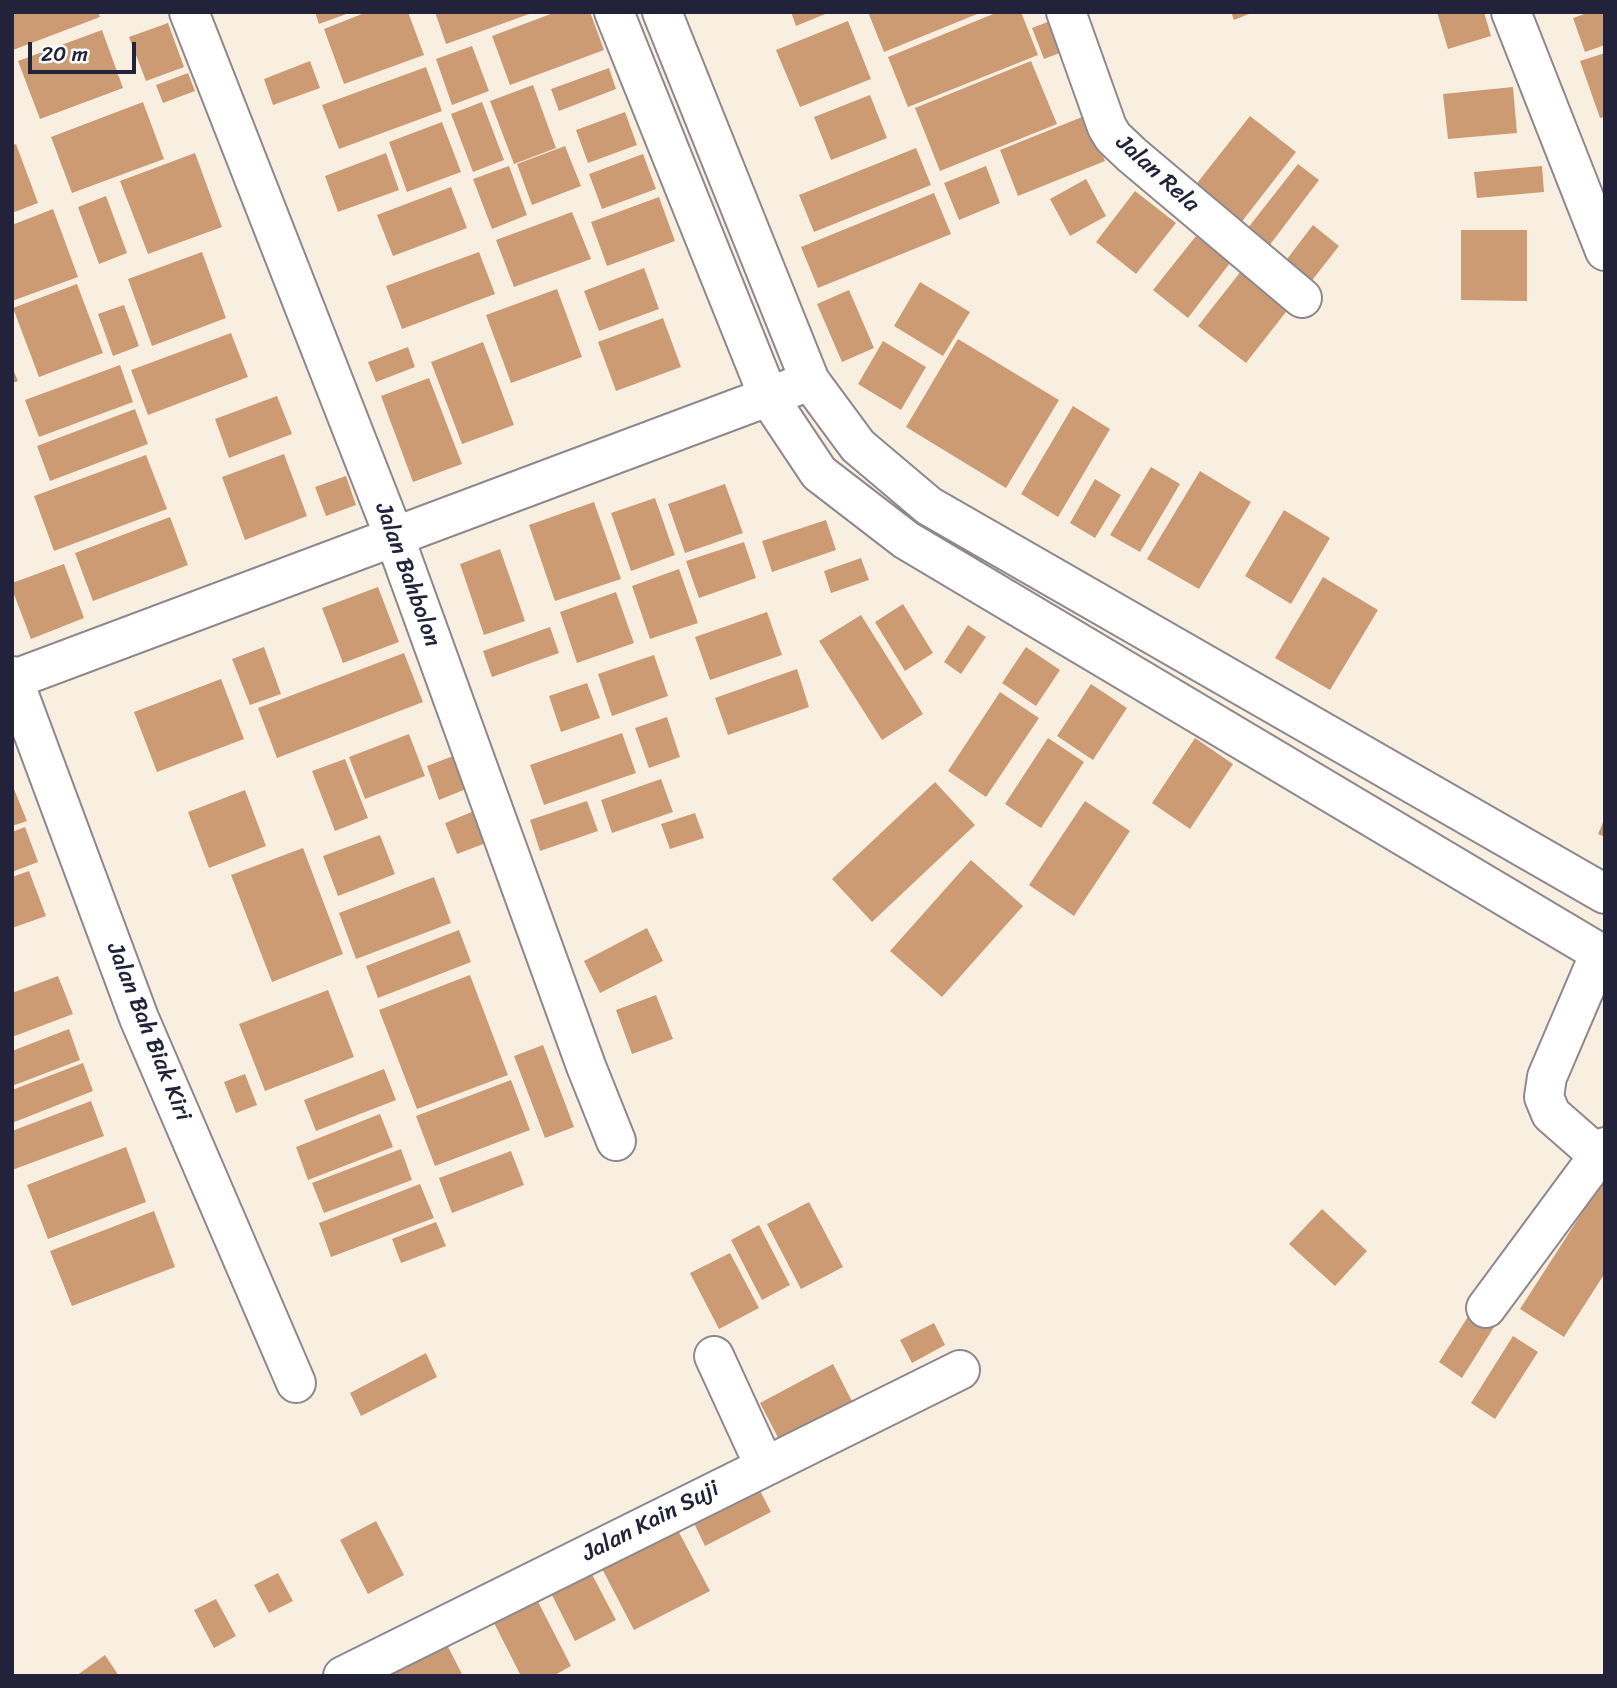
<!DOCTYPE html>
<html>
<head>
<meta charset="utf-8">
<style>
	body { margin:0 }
	#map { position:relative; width:1617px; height:1688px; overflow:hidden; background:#f9efe1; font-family:Sriracha,sans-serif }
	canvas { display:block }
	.frame { position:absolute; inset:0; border:14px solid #22223b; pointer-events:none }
	.scale { position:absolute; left:28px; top:42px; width:108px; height:32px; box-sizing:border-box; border:4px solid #22223b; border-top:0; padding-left:9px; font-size:21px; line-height:24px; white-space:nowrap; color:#22223b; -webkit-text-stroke:5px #fff; paint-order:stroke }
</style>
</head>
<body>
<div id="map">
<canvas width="1617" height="1688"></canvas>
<div class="frame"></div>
<div class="scale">20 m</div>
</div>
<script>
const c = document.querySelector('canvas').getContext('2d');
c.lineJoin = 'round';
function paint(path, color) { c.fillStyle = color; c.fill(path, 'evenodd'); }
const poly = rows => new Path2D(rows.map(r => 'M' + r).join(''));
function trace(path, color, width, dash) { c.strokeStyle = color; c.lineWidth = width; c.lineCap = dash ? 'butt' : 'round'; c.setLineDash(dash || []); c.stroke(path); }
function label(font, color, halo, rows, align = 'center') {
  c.font = font + ' Sriracha,sans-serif'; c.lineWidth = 5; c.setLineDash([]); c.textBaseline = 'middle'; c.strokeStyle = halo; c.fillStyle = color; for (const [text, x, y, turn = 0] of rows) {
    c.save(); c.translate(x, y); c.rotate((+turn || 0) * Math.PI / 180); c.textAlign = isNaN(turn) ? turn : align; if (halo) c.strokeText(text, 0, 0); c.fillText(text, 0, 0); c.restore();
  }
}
paint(poly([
	[12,12,98,12,100,17,13,50],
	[315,12,349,12,349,13,319,24],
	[367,12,408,12,424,55,344,84,324,29],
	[435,12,532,12,532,13,446,44],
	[556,12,590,12,604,50,510,85,492,36],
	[791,12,830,12,796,26],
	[868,12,982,12,884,52],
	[998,12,1021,12,1038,55,908,107,888,57],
	[1231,12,1254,12,1234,20],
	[1437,12,1484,12,1491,36,1448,49],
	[1590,12,1605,12,1605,45,1585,52,1573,18],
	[1053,20,1065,51,1044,59,1032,28],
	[848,21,871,79,800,107,776,50],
	[168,23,184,67,146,81,129,37],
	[102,30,123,88,40,119,18,61],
	[472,46,489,91,452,105,436,59],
	[1605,53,1605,117,1600,118,1580,61],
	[310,61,320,88,273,105,264,79],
	[1031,61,1057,124,940,171,915,108],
	[426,67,442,111,339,149,322,105],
	[609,68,616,89,559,111,551,89],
	[188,73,195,91,163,103,156,85],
	[533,85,556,148,514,164,490,101],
	[1513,87,1517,133,1448,139,1443,94],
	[870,95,887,138,831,160,814,117],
	[143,102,164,159,72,193,51,137],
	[482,102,504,160,473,172,451,114],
	[625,112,637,145,588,163,576,130],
	[1087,115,1105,161,1018,196,1000,150],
	[1250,116,1296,152,1240,224,1194,187],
	[442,122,461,172,407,192,389,142],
	[16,144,38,203,12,213,12,145],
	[565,146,581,186,532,205,517,164],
	[916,148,931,185,814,232,799,195],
	[195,153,222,227,148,254,120,181],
	[386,153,399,190,338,212,325,176],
	[643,154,656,189,602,209,589,174],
	[1298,164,1319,180,1266,250,1244,233],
	[509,166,527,215,492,229,473,179],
	[986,166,1000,203,959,220,944,183],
	[1542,166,1544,192,1477,198,1474,172],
	[1086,179,1106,216,1070,236,1050,199],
	[451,187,467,228,393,256,377,215],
	[1135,191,1176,223,1136,274,1096,242],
	[934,193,951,234,818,288,801,247],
	[106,196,127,253,99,264,78,207],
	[659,197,675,241,607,266,591,222],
	[53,209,78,277,12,301,12,225],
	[572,212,591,259,514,287,496,240],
	[1313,225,1339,246,1310,283,1284,263],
	[1461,230,1527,230,1527,301,1461,300],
	[1196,236,1230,263,1188,318,1153,290],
	[202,252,226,318,152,346,128,279],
	[479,252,495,294,402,329,386,286],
	[1245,266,1293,303,1246,363,1198,326],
	[644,268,659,309,599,331,584,291],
	[920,282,970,312,943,356,894,326],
	[77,284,103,353,39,377,13,308],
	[557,289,582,357,511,383,486,315],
	[849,290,874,348,842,362,817,304],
	[124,305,139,346,113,356,98,314],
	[663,318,681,367,616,391,598,342],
	[231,333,248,377,148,415,131,370],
	[958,339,1059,400,1006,488,906,427],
	[883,341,926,367,901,410,858,384],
	[483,342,514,425,462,444,431,362],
	[408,347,415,367,376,382,368,362],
	[120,365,133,402,39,437,25,400],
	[12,367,18,381,12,383],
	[429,378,462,464,413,482,381,396],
	[277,396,292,434,229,458,215,419],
	[1073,406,1110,429,1058,517,1021,494],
	[135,409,148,444,50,481,37,446],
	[284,454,307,516,245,540,222,477],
	[146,455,167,509,54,551,34,496],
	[1151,467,1180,484,1140,552,1110,535],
	[1200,471,1251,502,1199,589,1147,559],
	[346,476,356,505,326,516,315,487],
	[1095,479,1121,495,1095,538,1070,523],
	[725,484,743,533,685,553,668,504],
	[655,498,675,555,631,571,611,513],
	[594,502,621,579,555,601,529,525],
	[1284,510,1330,538,1291,604,1245,576],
	[170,517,188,565,93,601,75,553],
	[826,520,836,550,772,572,762,541],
	[744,542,756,578,699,598,686,561],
	[500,549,525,621,484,635,460,564],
	[861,558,869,580,831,593,824,571],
	[64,564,84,618,31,639,12,589,12,583],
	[679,569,698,623,650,639,632,586],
	[1323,577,1378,610,1330,690,1275,658],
	[378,587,399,642,343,663,322,608],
	[616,592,634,643,577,663,560,612],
	[903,604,933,653,905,671,875,622],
	[767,612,782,655,710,680,695,637],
	[861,615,923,714,882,740,819,641],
	[968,625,986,637,961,674,944,662],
	[550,627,559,653,492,677,483,651],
	[264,647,281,694,250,705,232,659],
	[1026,647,1060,670,1036,706,1002,683],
	[404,653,423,702,277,758,258,708],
	[654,655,668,696,612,716,598,674],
	[797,669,809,707,728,735,715,698],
	[221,679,244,739,157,772,134,712],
	[587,683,600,718,561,732,549,696],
	[1091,684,1127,708,1093,760,1057,736],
	[1000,692,1039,718,986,797,948,771],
	[667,717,680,757,649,768,635,728],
	[622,733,636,773,544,805,530,765],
	[409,734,425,776,365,799,349,757],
	[1048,738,1084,762,1041,828,1005,804],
	[1195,738,1233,764,1190,829,1152,803],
	[453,756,466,789,439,800,427,766],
	[345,759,368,818,335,831,312,771],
	[661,779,673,812,612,833,601,800],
	[935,782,975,825,872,922,832,879],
	[12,784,27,821,12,826],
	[245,790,266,846,209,868,188,812],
	[587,801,598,831,540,851,530,820],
	[1085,801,1130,831,1074,916,1029,885],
	[474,811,486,843,457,854,445,823],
	[695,813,704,838,670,849,661,824],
	[1605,818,1605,837,1598,834],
	[25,827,38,862,12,872,12,832],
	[380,835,395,874,338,896,323,856],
	[303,848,343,954,272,982,231,875],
	[971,860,1023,906,942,997,890,951],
	[29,871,46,916,12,928,12,877],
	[434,877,451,923,356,959,339,913],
	[647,928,663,961,600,993,584,961],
	[459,930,471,962,378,998,366,966],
	[470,975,508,1075,417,1109,379,1010],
	[58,976,73,1014,12,1037,12,993],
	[328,990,354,1057,265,1091,239,1024],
	[656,995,673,1039,632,1054,616,1010],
	[69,1029,80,1060,12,1086,12,1051],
	[543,1045,574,1127,545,1138,514,1056],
	[83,1063,93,1091,12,1123,12,1090],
	[384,1069,396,1100,316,1131,304,1100],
	[245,1074,257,1105,236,1113,224,1082],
	[511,1080,530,1130,435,1166,416,1116],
	[91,1101,104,1136,12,1170,12,1131],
	[380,1114,393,1147,308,1180,296,1147],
	[126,1147,146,1202,48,1239,27,1185],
	[401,1149,412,1180,324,1213,312,1183],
	[511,1151,524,1185,452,1213,439,1178],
	[1605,1177,1605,1273,1564,1337,1520,1309],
	[420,1184,434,1218,331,1257,319,1223],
	[809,1202,843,1267,801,1289,767,1224],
	[1322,1209,1367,1251,1335,1286,1289,1244],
	[154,1211,175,1267,72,1306,50,1251],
	[436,1222,446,1246,401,1263,392,1239],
	[759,1225,790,1285,762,1300,731,1240],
	[730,1253,759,1308,719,1329,690,1273],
	[1471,1312,1494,1327,1462,1378,1439,1362],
	[934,1323,945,1345,912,1363,900,1340],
	[1513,1336,1538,1352,1495,1419,1471,1403],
	[426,1353,437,1377,361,1416,350,1393],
	[833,1364,857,1411,784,1449,760,1403],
	[754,1479,771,1512,705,1546,689,1513],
	[376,1521,404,1575,368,1594,340,1540],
	[673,1521,710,1591,634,1630,598,1561],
	[586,1563,616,1620,575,1641,546,1583],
	[278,1573,293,1601,269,1613,254,1585],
	[532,1590,571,1666,553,1676,521,1676,489,1613],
	[216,1599,236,1636,214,1648,194,1610],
	[444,1639,463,1676,373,1676],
	[105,1655,119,1676,76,1676]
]), '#cc9b73');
const minor = poly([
	[189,12,394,536,586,1066,616,1141],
	[1066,12,1107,127,1113,137,1132,155,1302,298],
	[1511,12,1605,251],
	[12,676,139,1018,296,1383],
	[12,680,810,381],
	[1599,1156,1551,1114,1544,1097,1547,1077,1600,953],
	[1486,1308,1605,1147],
	[714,1356,764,1465],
	[343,1676,960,1370]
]);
const highway = poly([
	[614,12,769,398,819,473,906,540,1605,956],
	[662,12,810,381,858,446,929,506,1605,894]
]);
trace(minor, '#8e888e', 42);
trace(highway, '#8e888e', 42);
trace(minor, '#fff', 38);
trace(highway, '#fff', 38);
label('23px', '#22223b', '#fff', [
	["Jalan Rela",1157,174,42],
	["Jalan Bahbolon",407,575,70],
	["Jalan Bah Biak Kiri",148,1032,68],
	["Jalan Kain Suji",651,1522,-27]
]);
</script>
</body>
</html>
